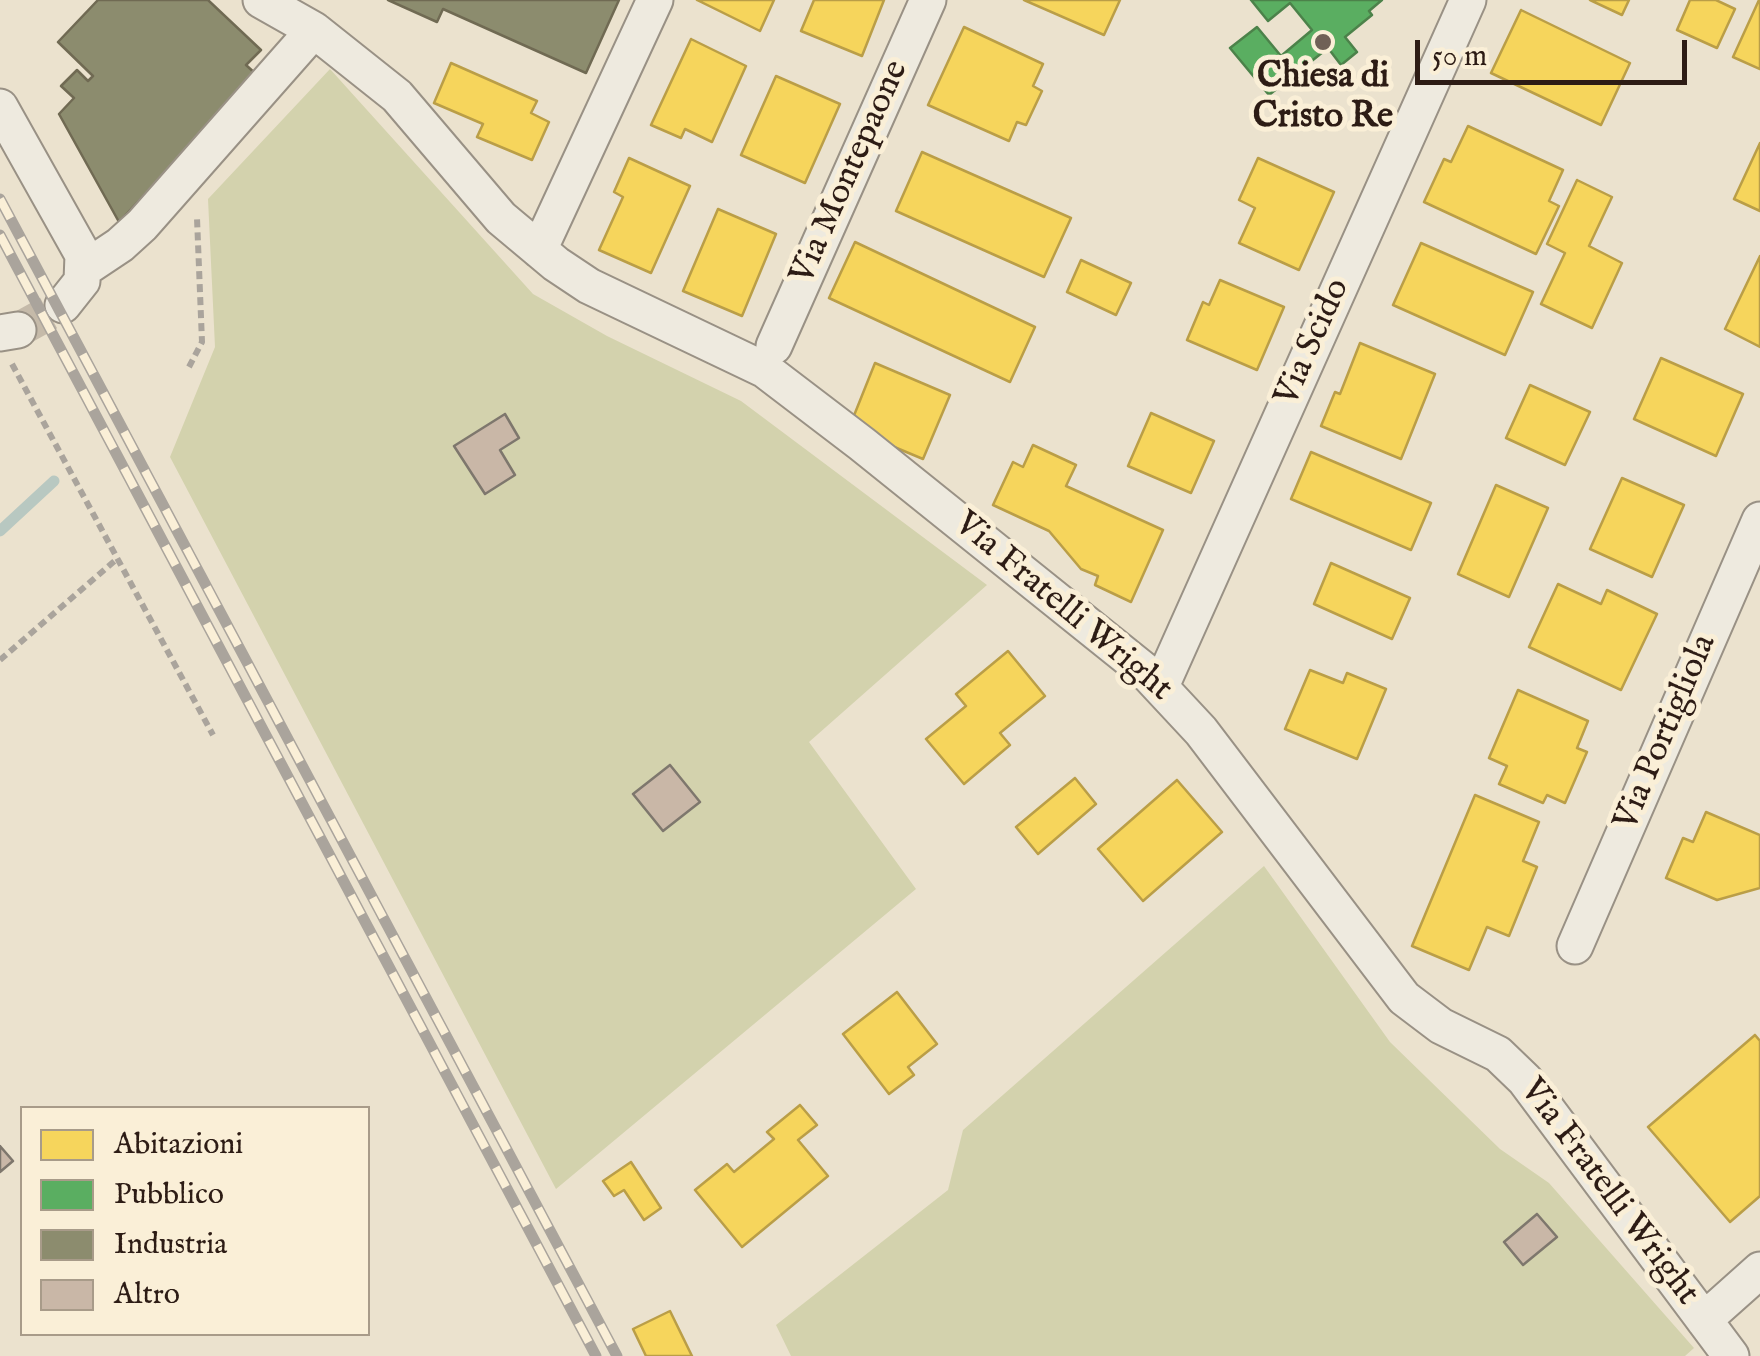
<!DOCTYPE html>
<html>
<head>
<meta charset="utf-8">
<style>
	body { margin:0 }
	#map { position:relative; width:1760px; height:1356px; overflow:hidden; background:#ebe2ce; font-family:"IM FELL English",serif }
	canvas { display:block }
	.legend { position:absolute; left:20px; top:1106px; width:350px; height:230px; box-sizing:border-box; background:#faefd7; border:2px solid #a89b89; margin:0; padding:12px 18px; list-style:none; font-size:30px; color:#2d1c15 }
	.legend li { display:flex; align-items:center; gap:20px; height:50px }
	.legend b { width:50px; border:2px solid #a89b89 }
	.scale { position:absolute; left:1415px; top:40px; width:272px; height:45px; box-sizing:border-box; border:5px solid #2d1c15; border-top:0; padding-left:12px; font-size:30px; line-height:35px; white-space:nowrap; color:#2d1c15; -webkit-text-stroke:8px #faefd7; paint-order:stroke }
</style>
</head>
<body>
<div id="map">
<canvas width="1760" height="1356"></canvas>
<ul class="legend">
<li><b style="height:28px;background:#f6d55c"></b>Abitazioni</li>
<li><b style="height:28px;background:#5aae61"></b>Pubblico</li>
<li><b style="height:28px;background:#8c8c6e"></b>Industria</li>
<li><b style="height:28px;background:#c9b7a7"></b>Altro</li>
</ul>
<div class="scale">50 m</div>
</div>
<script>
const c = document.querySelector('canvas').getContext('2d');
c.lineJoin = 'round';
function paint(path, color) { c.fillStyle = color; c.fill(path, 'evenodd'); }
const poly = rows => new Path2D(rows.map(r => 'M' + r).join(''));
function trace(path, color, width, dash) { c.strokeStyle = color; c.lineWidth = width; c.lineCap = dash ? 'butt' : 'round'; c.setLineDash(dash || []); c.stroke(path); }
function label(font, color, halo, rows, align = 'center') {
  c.font = font + ' "IM FELL English",serif'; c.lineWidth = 10; c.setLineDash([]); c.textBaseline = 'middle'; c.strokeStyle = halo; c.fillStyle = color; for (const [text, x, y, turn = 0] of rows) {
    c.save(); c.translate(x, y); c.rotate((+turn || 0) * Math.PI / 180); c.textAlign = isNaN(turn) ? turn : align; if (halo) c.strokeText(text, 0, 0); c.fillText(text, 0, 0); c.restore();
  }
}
paint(poly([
	[330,69,533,294,607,336,741,401,987,585,809,742,916,889,556,1189,170,457,215,347,208,199],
	[1264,866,1390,1042,1500,1149,1549,1183,1694,1348,1685,1356,791,1356,776,1325,948,1190,963,1130]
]), '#d3d2ad');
const homes = poly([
	[697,0,774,0,760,31,697,0],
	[814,0,884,0,862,56,801,31,814,0],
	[1024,0,1120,0,1104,35,1024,0],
	[1590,0,1629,0,1622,15,1590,0],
	[1690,0,1716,0,1735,9,1717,48,1677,30,1690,0],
	[1759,0,1760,0,1760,69,1733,57,1759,0],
	[1521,10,1630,63,1601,125,1491,73,1521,10],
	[964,27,1043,64,1033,86,1042,91,1026,125,1017,122,1009,141,928,105,964,27],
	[691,39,746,66,712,142,685,129,681,138,651,125,691,39],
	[451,63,537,101,531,113,549,122,532,160,477,137,483,124,434,103,451,63],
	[776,76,840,104,805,183,741,155,776,76],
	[1468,126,1563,170,1549,201,1559,206,1536,254,1424,202,1444,159,1451,162,1468,126],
	[1760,143,1760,211,1734,199,1760,143],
	[922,152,1071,218,1044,277,896,211,922,152],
	[629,158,690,186,651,273,599,250,623,197,614,192,629,158],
	[1258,158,1334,192,1299,270,1239,243,1255,208,1239,200,1258,158],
	[1577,180,1612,197,1589,246,1622,263,1592,328,1541,304,1565,253,1547,244,1577,180],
	[718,209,776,234,742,316,683,291,718,209],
	[855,242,1035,327,1010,382,829,298,855,242],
	[1421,243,1533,292,1505,355,1393,305,1421,243],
	[1760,256,1760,347,1725,329,1760,256],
	[1081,260,1131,283,1116,315,1067,292,1081,260],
	[1220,280,1284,307,1257,370,1187,340,1203,302,1209,305,1220,280],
	[1360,343,1435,374,1401,459,1321,426,1335,392,1340,394,1360,343],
	[1661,358,1743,394,1716,456,1634,419,1661,358],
	[875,363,950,395,923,459,849,428,875,363],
	[1530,385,1590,412,1565,465,1506,438,1530,385],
	[1151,413,1214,441,1191,493,1128,466,1151,413],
	[1033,445,1076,465,1066,486,1163,530,1131,602,1095,585,1098,576,1081,569,1049,531,993,505,1013,462,1023,467,1033,445],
	[1311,452,1431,503,1411,550,1291,499,1311,452],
	[1622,478,1684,505,1652,577,1590,549,1622,478],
	[1496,485,1548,508,1509,597,1458,574,1496,485],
	[1331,563,1410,598,1392,639,1314,604,1331,563],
	[1558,584,1601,604,1607,590,1657,614,1621,690,1529,647,1558,584],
	[1008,651,1045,696,1000,733,1010,745,964,784,926,739,966,706,956,694,1008,651],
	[1310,670,1343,683,1347,673,1386,689,1357,759,1285,729,1310,670],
	[1518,690,1588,721,1577,748,1587,752,1565,803,1547,795,1543,803,1499,784,1507,766,1489,758,1518,690],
	[1075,778,1096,804,1038,854,1016,827,1075,778],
	[1177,780,1222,832,1143,901,1098,849,1177,780],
	[1475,795,1539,822,1523,861,1537,867,1509,936,1487,927,1469,970,1412,946,1475,795],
	[1706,812,1760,835,1760,888,1717,900,1666,878,1683,838,1693,842,1706,812],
	[897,992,937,1044,908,1067,914,1075,889,1094,843,1034,897,992],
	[1755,1035,1760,1041,1760,1196,1730,1222,1648,1127,1755,1035],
	[800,1105,817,1125,798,1140,828,1176,742,1247,695,1190,727,1164,734,1172,774,1139,767,1132,800,1105],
	[631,1162,661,1208,644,1220,624,1190,614,1196,603,1181,631,1162],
	[670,1311,692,1356,646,1356,633,1329,670,1311]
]);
paint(homes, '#f6d55c');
trace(homes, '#ba9e47', 2.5);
const public = poly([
	[1251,0,1382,0,1369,11,1372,15,1345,37,1357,52,1341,65,1328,48,1269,95,1230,48,1257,27,1281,56,1312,30,1290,3,1268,21,1251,0]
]);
paint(public, '#5aae61');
trace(public, '#4c824a', 2.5);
const industry = poly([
	[98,0,208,0,261,50,246,65,257,75,119,222,59,114,74,98,61,86,77,70,88,81,93,76,58,42,98,0],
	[388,0,619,0,586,73,443,9,437,22,388,0]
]);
paint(industry, '#8c8c6e');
trace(industry, '#706a53', 2.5);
trace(poly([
	[0,531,54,481]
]), '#b8c8c1', 11);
const building = poly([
	[505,414,519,438,500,450,515,475,485,494,454,446,505,414],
	[670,765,700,802,663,831,633,794,670,765],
	[0,1146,13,1161,0,1172,0,1146],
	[1537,1214,1557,1237,1523,1265,1504,1242,1537,1214]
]);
paint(building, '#c9b7a7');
trace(building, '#7e776d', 2.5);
trace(poly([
	[18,330,63,305]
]), '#c5baa9', 35, [35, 18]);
const minor = poly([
	[261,0,314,30],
	[0,107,83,255,82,281,63,305],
	[539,250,655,0],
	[84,269,120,245,142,225,314,30,397,96,501,218,556,264,589,286,765,370,862,444,1146,672,1201,731,1404,998,1441,1026,1498,1054,1525,1080,1731,1356],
	[0,333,18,330],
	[774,346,928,0],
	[1161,686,1468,0],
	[1575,946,1760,520],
	[1704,1320,1760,1270]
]);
trace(minor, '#999185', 39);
trace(poly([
	[12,364,213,735],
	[189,367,202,342,197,218],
	[0,660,118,558]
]), '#aaa49c', 6, [8, 5]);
trace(minor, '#eeeadf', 35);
const rail = poly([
	[0,199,617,1356],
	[0,235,596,1356]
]);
trace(rail, '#aaa49c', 11);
trace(rail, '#faefd7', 8, [22]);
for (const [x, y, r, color] of [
	[1323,42,10,"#706156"]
]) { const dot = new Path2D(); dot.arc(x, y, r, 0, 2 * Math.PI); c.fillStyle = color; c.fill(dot); trace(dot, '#faefd7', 4); }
label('bold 35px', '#2d1c15', '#faefd7', [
	["Chiesa di",1323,79],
	["Cristo Re",1323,119]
]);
label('35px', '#2d1c15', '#faefd7', [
	["Via Montepaone",851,173,-66],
	["Via Scido",1314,343,-66],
	["Via Fratelli Wright",1062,608,40],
	["Via Portigliola",1667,733,-67],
	["Via Fratelli Wright",1608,1193,53]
]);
</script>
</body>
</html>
